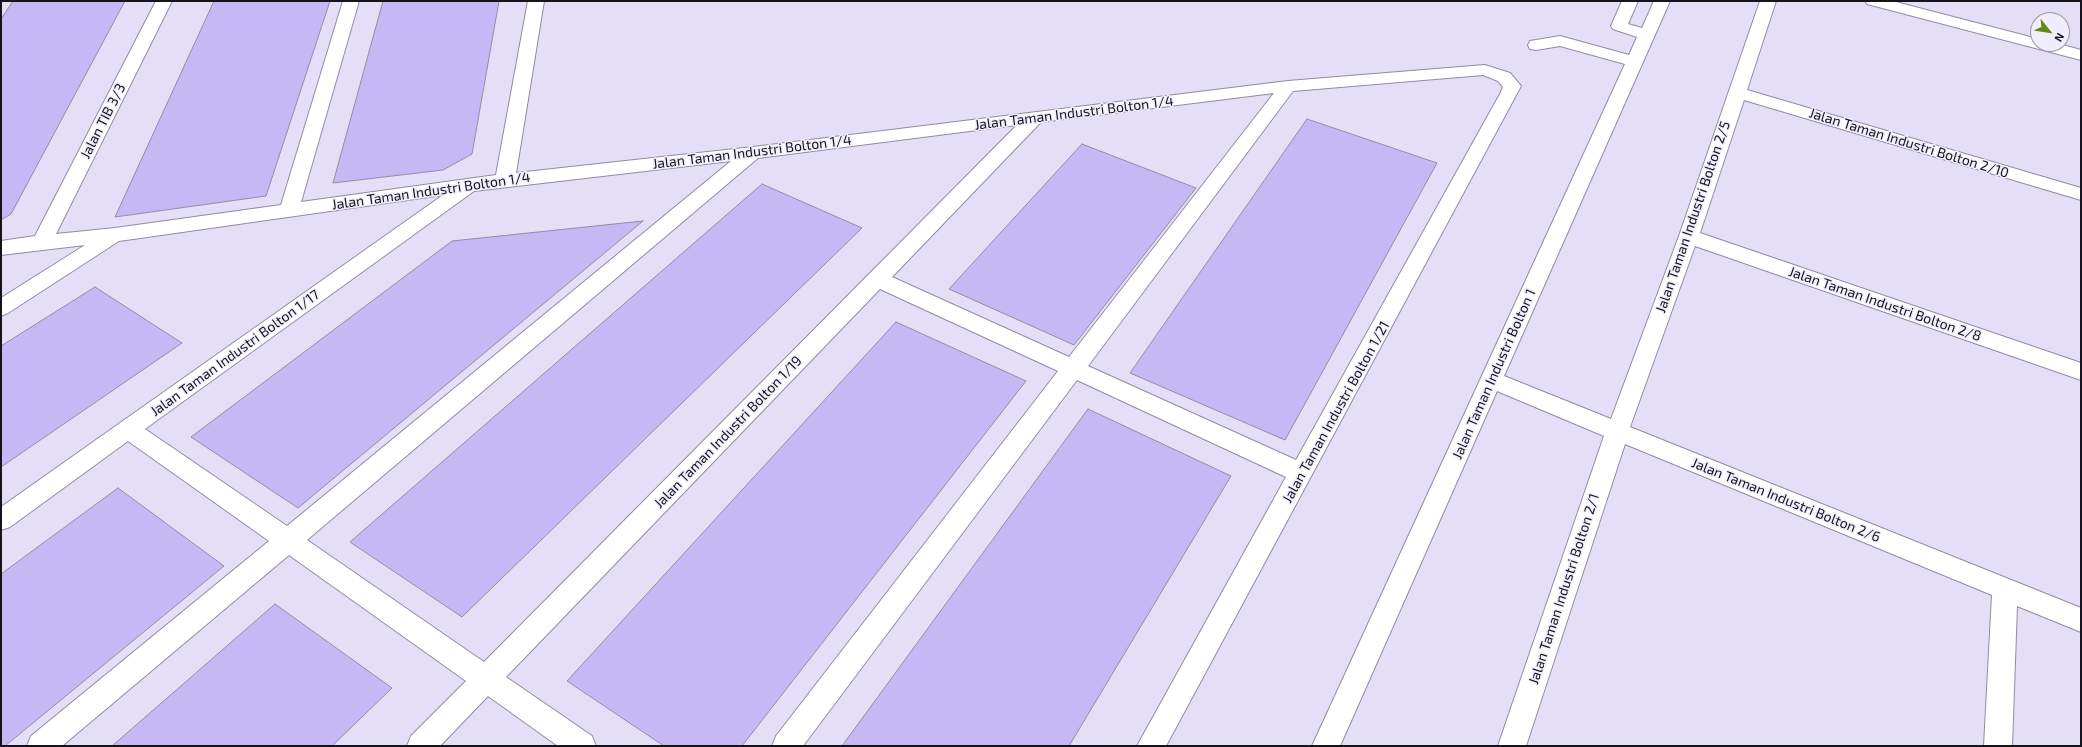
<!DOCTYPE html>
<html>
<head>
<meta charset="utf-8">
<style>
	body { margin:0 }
	#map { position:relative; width:2082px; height:747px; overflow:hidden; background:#e4dff7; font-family:"Exo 2",sans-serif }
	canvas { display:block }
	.frame { position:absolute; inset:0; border:2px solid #15131b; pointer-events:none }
	.north { position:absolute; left:2030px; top:12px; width:40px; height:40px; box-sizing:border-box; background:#f0eefc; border:1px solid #9896a2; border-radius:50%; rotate:120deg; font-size:11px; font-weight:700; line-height:16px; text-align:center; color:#15131b }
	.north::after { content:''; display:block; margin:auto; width:14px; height:18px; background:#608916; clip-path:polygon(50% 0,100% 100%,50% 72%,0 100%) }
</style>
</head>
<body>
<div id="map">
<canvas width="2082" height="747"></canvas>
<div class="frame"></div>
<div class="north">N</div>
</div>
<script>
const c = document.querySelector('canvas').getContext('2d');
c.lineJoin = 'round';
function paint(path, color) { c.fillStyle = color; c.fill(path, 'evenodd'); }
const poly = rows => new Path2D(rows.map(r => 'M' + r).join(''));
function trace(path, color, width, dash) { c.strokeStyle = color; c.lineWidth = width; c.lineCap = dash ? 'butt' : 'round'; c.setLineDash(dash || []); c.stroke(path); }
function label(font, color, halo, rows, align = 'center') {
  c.font = font + ' "Exo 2",sans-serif'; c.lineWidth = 3; c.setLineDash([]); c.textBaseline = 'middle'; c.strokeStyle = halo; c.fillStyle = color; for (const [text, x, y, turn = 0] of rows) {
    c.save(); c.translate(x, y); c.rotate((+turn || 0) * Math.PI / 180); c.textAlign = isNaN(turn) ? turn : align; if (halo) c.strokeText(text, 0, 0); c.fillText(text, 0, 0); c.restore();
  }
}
const building = poly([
	[13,1,125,1,11,214,1,220,1,19,13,1],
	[214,1,330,1,266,196,115,217,214,1],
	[383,1,499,1,472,154,443,170,333,183,383,1],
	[1307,119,1437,163,1285,440,1130,373,1307,119],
	[1082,144,1196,188,1074,345,949,289,1082,144],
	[762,184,862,228,462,617,350,542,762,184],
	[643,221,298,508,191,437,452,241,643,221],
	[95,287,182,343,1,467,1,346,95,287],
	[896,322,1026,381,742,746,664,746,567,681,896,322],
	[1088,409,1231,476,1069,746,842,746,1088,409],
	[118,488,224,566,5,746,1,746,1,574,118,488],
	[275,604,392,688,332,746,112,746,275,604]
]);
paint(building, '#c6b8f5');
trace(building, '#918da2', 1);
const minor = poly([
	[156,1,172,1,56,234,115,228,281,205,343,1,359,1,301,202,496,175,528,1,544,1,516,173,753,147,1288,81,1485,65,1510,73,1521,86,1166,746,1137,746,1286,477,1077,380,803,746,772,746,776,736,1058,371,880,289,506,677,592,736,596,746,558,746,488,696,440,746,407,746,411,736,466,681,289,555,62,746,27,746,31,736,269,541,128,441,10,527,1,530,1,507,443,195,119,241,8,313,1,316,1,298,85,245,1,255,1,241,35,236,156,1],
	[1483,75,1498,81,1503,87,1500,94,1296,460,1088,366,1293,91,1483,75],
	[1274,93,1069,357,892,277,1041,122,1274,93],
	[1017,125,484,662,307,540,758,158,1017,125],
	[731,161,287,526,145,429,474,191,731,161],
	[1622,1,1638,1,1628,24,1642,28,1654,1,1670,1,1504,376,1611,419,1679,236,1760,1,1776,1,1747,90,2081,188,2081,200,1744,100,1700,233,2081,363,2081,380,1695,246,1630,427,2081,608,2081,632,2017,606,2012,746,1984,746,1992,595,1625,444,1526,746,1498,746,1604,436,1497,391,1340,746,1312,746,1625,64,1560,46,1536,50,1530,49,1528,45,1530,41,1560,36,1629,55,1637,37,1613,29,1611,26,1622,1],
	[1865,1,1892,1,2038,39,2038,44,2059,44,2081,50,2081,60,1867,4,1865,1]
]);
trace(minor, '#918ca2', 2);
paint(minor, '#fff');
label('14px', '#15131b', '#f0eefc', [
	["Jalan Taman Industri Bolton 1/4",1074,113,-7],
	["Jalan TIB 3/3",103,121,-63],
	["Jalan Taman Industri Bolton 2/10",1909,143,17],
	["Jalan Taman Industri Bolton 1/4",752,152,-7],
	["Jalan Taman Industri Bolton 1/4",431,191,-8],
	["Jalan Taman Industri Bolton 2/5",1693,217,-71],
	["Jalan Taman Industri Bolton 2/8",1885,304,19],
	["Jalan Taman Industri Bolton 1/17",235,353,-36],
	["Jalan Taman Industri Bolton 1",1494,374,-66],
	["Jalan Taman Industri Bolton 1/21",1336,412,-61],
	["Jalan Taman Industri Bolton 1/19",728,432,-46],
	["Jalan Taman Industri Bolton 2/6",1786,500,22],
	["Jalan Taman Industri Bolton 2/1",1564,589,-72]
]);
</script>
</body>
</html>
